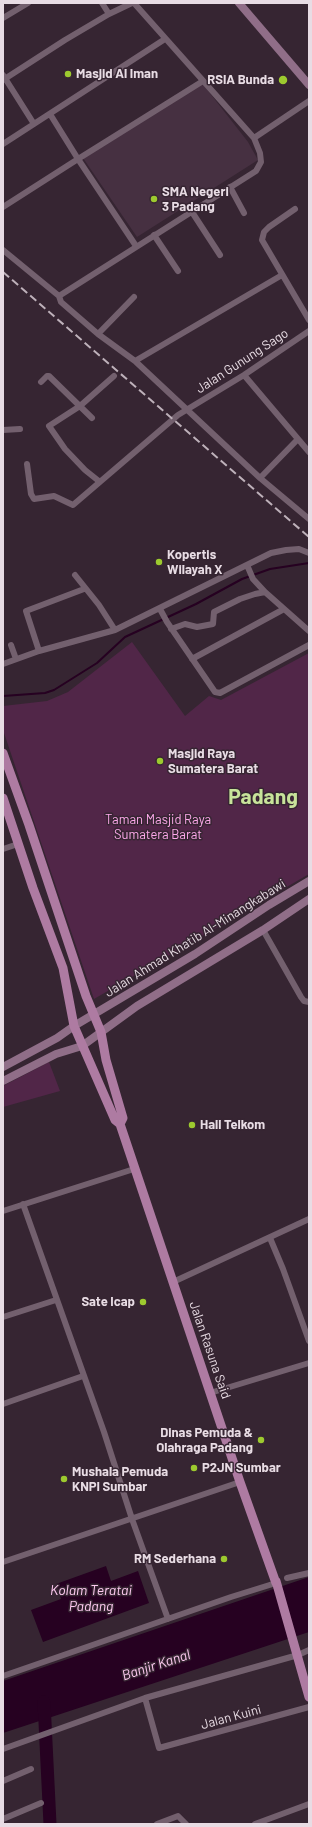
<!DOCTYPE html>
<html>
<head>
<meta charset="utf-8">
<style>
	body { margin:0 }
	#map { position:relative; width:312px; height:1827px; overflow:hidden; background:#362532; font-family:Barlow,sans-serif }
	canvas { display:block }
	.frame { position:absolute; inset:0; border:4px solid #e8dce4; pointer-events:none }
</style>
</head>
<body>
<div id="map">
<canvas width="312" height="1827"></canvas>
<div class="frame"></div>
</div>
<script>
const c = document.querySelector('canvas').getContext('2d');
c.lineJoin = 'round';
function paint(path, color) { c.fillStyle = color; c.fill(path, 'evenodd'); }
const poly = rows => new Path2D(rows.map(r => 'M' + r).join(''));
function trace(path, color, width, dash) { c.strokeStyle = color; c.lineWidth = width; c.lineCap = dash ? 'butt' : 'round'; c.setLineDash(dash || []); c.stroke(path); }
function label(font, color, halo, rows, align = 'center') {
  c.font = font + ' Barlow,sans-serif'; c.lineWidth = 3; c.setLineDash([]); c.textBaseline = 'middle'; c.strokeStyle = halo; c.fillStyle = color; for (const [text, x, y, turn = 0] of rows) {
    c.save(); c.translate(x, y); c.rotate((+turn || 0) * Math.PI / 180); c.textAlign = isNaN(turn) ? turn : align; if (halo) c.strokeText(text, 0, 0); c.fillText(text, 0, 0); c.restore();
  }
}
paint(poly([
	[202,83,248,142,258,160,137,237,83,158]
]), '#463041');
paint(poly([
	[132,642,185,716,209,696,221,700,309,653,309,874,94,999,3,730,3,706,47,701,68,692],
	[49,1062,60,1091,3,1107,3,1086]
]), '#512648');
paint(poly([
	[106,1566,111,1581,138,1571,149,1603,43,1642,31,1610,61,1599,56,1584],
	[309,1577,309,1632,3,1733,3,1681]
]), '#260121');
trace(poly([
	[3,696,45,693,54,690,97,663,125,637,196,604,242,579,270,569,309,563]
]), '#260121', 2);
trace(poly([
	[44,1702,50,1824]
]), '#260121', 13);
trace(poly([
	[102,3,109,14],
	[134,3,254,138],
	[3,18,28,3],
	[3,75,34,124],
	[3,80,65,40,109,14,132,3],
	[3,144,165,39],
	[230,187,244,213],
	[3,207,78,159,50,114],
	[295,209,269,227,264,232,262,240,309,320],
	[192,212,220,255],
	[154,235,178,271],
	[136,246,78,159,203,81],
	[3,250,59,296,61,302,98,334,135,361,260,478,309,519],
	[59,296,256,171,261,162,260,153,254,138,309,101],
	[98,334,134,297],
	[135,361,282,275],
	[244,375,309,452],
	[41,382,47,376,49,376,92,418],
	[3,430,20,429],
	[27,464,31,494,34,499,54,496,73,505,178,415,244,375,309,331],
	[260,478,298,439],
	[100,482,85,470,65,449,49,426,80,406,114,376],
	[75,575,99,605,115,630],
	[265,592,309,631],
	[160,609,167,622,215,692,220,693,309,645],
	[171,629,185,624,197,627,213,624,214,612,240,599,255,594,265,592,253,579,247,565],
	[11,645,16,659],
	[39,651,26,611,84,589],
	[192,659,284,609],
	[3,664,39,651,115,630,271,553,286,550,299,549,309,553],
	[3,849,18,844],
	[263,930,301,997,304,1001,309,1002],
	[23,1204,104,1432,132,1519,168,1619],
	[3,1211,134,1169],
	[270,1238,283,1269,309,1341],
	[173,1282,309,1219],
	[3,1317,56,1300],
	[210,1393,309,1363],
	[3,1404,83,1376],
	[3,1562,240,1482],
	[287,1578,309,1573],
	[3,1676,231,1597,276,1583],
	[145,1698,159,1748,309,1707],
	[3,1749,145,1698,298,1655,309,1650],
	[3,1781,31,1769],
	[3,1819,41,1803],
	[157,1824,178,1816,186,1824],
	[255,1824,309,1804]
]), '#73606e', 6);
trace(poly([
	[239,3,309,85],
	[3,1067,57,1038,74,1026,195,954,269,905,309,881],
	[3,1081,56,1054,82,1046,137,1006,263,930,309,899]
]), '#906e88', 8);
trace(poly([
	[3,753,29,825,86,996,101,1032,106,1060,123,1118,120,1124],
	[3,798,33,888,63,968,74,1026,115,1120,120,1124],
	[120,1124,240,1482,276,1583],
	[276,1581,309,1697]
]), '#ae7ba2', 9);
trace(poly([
	[3,272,309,537]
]), '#beb1ba', 2, [8, 4]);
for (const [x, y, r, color] of [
	[68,74,4,"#9dca2f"],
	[283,80,5,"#9dca2f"],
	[154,199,4,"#9dca2f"],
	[159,562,4,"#9dca2f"],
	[160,761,4,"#9dca2f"],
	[192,1125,4,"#9dca2f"],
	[143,1302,4,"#9dca2f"],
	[261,1440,4,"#9dca2f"],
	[194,1468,4,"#9dca2f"],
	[64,1479,4,"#9dca2f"],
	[224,1559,4,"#9dca2f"]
]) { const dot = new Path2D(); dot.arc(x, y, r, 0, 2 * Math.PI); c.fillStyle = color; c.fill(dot); trace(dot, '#362532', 1.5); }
label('bold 13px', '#e8dce4', '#362532', [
	["Masjid Al Iman",76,74],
	["RSIA Bunda",274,80,"right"],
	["SMA Negeri",162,192],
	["3 Padang",162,207],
	["Kopertis",167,555],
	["Wilayah X",167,570],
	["Masjid Raya",168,754],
	["Sumatera Barat",168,769],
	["Hall Telkom",200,1125],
	["Sate Icap",135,1302,"right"],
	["Dinas Pemuda &",253,1433,"right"],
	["Olahraga Padang",253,1448,"right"],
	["P2JN Sumbar",202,1468],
	["Mushala Pemuda",72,1472],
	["KNPI Sumbar",72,1487],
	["RM Sederhana",216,1559,"right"]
], 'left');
label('13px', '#e8dce4', '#362532', [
	["Jalan Gunung Sago",242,361,-33],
	["Jalan Ahmad Khatib Al-Minangkabawi",195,938,-32],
	["Jalan Rasuna Said",210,1350,71],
	["Jalan Kuini",231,1717,-15]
]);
label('13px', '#fda8ea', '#362532', [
	["Taman Masjid Raya",158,820],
	["Sumatera Barat",158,835]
]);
label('italic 14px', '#fecaf1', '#362532', [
	["Kolam Teratai",91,1590],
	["Padang",91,1606],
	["Banjir Kanal",156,1665,-18]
]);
label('bold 21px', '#c8e39a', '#362532', [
	["Padang",263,797]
]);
</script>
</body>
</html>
